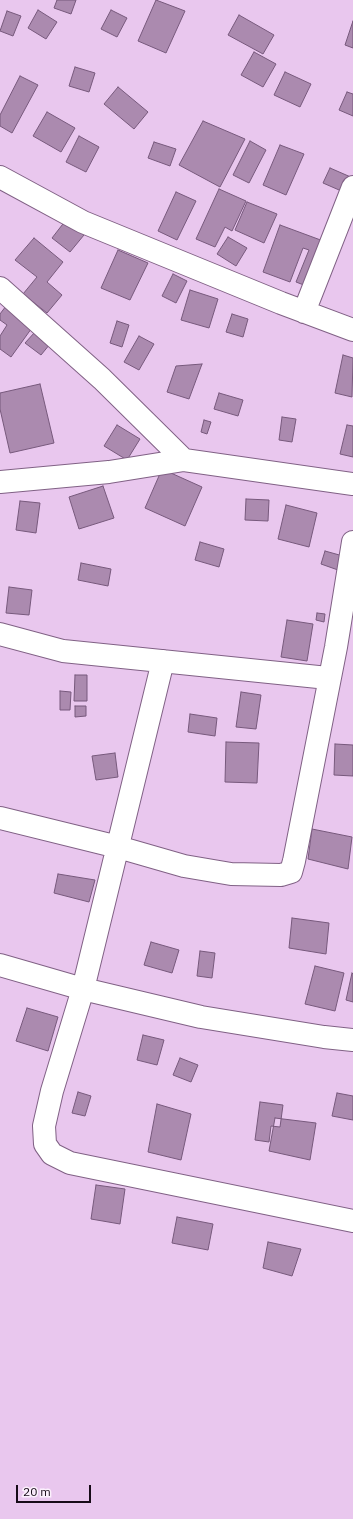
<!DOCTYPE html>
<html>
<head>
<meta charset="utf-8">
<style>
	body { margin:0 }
	#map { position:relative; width:353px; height:1519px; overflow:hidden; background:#e9c7ee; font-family:"IBM Plex Sans",sans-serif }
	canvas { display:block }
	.scale { position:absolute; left:16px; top:1485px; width:75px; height:18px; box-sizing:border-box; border:2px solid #170b18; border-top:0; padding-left:5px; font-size:12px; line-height:14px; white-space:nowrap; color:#170b18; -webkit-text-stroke:3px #fcf1fd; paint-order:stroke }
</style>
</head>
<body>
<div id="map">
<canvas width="353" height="1519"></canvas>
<div class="scale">20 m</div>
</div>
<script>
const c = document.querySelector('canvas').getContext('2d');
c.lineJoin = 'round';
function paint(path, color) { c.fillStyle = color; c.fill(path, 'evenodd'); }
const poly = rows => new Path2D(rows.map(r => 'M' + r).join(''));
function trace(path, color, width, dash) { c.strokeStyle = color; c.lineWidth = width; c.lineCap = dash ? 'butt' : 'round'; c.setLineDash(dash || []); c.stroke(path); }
const building = poly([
	[57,0,76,0,71,14,54,8,57,0],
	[156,0,185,11,166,53,138,41,156,0],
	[38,10,57,22,46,39,28,28,38,10],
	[111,10,127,18,117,37,101,29,111,10],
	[7,11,21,16,13,36,0,31,7,11],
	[239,15,274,35,263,54,228,35,239,15],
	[353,21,353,48,345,45,353,21],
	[254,52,276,64,263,87,241,75,254,52],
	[75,67,95,73,89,92,69,86,75,67],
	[285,72,311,84,300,107,274,95,285,72],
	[20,76,38,85,12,133,0,126,0,115,20,76],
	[118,87,148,112,134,129,104,104,118,87],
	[347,92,353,94,353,116,339,110,347,92],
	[47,112,75,128,61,152,33,136,47,112],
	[203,121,245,139,220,187,179,165,203,121],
	[79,136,99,147,86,172,66,162,79,136],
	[250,141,266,150,249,183,233,175,250,141],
	[154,142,176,149,170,166,148,158,154,142],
	[280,145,304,154,286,195,263,185,280,145],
	[330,168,353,178,346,193,323,183,330,168],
	[219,189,246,201,232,231,225,227,215,247,196,239,219,189],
	[176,192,196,201,177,240,158,231,176,192],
	[247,202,277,214,264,243,235,230,247,202],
	[66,220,84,235,70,252,52,238,66,220],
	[280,225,326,242,309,287,296,282,309,250,303,248,290,282,263,272,280,225],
	[228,237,247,248,236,266,217,254,228,237],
	[34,238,63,262,47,282,62,295,47,313,23,294,37,277,15,260,34,238],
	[118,250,148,263,130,300,101,288,118,250],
	[173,274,187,281,176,303,162,296,173,274],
	[190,290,218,299,209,328,181,320,190,290],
	[6,306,34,325,11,357,0,349,0,336,7,325,0,320,0,314,6,306],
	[232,314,248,319,243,337,226,332,232,314],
	[117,321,129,325,122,347,110,343,117,321],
	[35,332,50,344,41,355,25,343,35,332],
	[139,336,154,344,139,370,124,362,139,336],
	[343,355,353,358,352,397,335,393,343,355],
	[202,364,189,399,167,392,176,366,202,364],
	[40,384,54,443,10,453,0,409,0,393,40,384],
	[219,393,243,400,238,416,214,409,219,393],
	[282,417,296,419,292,442,279,440,282,417],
	[204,420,211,422,207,434,201,432,204,420],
	[117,425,140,439,127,460,104,446,117,425],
	[347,425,353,426,353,457,340,454,347,425],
	[162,469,202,487,185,526,145,508,162,469],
	[103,486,114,518,79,529,69,497,103,486],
	[246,499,269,500,268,521,245,520,246,499],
	[20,501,40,503,36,533,16,530,20,501],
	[286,505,317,513,309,547,278,539,286,505],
	[200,542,224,549,219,567,195,560,200,542],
	[325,551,343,556,338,570,321,564,325,551],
	[81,563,111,569,108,586,78,580,81,563],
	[9,587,32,590,29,615,6,613,9,587],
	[317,613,325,614,324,622,316,620,317,613],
	[287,620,313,624,307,661,281,657,287,620],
	[75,675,87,675,87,701,74,701,75,675],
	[60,691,71,692,70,710,60,710,60,691],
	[241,692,261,695,256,729,236,727,241,692],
	[75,706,86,706,86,716,75,717,75,706],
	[190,714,217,718,215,736,188,732,190,714],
	[226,742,259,743,257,783,225,782,226,742],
	[335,744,353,745,353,776,334,775,335,744],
	[115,753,118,777,96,780,92,756,115,753],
	[312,829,352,837,348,869,308,859,312,829],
	[58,874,95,880,89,902,54,893,58,874],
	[292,918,329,923,326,954,289,948,292,918],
	[151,942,179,950,172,973,144,965,151,942],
	[200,951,215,953,212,978,197,976,200,951],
	[315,966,344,973,335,1011,305,1004,315,966],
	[352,973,353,974,353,1002,346,1000,352,973],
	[27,1008,58,1017,48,1051,16,1041,27,1008],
	[143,1035,164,1040,157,1065,137,1060,143,1035],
	[180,1058,198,1065,191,1082,173,1075,180,1058],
	[78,1092,91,1096,85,1116,72,1113,78,1092],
	[337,1093,353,1096,353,1120,332,1116,337,1093],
	[260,1102,283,1105,280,1127,271,1126,269,1142,255,1140,260,1102],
	[157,1104,191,1114,181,1160,148,1152,157,1104],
	[275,1118,316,1123,310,1160,269,1151,275,1118],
	[96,1185,125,1189,120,1224,91,1219,96,1185],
	[177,1217,213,1224,208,1250,172,1243,177,1217],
	[268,1242,301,1249,292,1276,263,1268,268,1242]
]);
paint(building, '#ab8aaf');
trace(building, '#77597c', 1);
const minor = poly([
	[0,177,83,222,281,303,353,330],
	[0,288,102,379,184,460],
	[304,312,353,187],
	[0,482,109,472,184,460,353,484],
	[0,634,63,651,328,678],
	[163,661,83,989,52,1091,44,1126,45,1144,52,1154,70,1163,353,1221],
	[0,818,118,847,184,866,231,874,281,875,291,872,294,861,336,647,353,542],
	[0,965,83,989,201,1017,324,1037,353,1040]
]);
trace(minor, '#806185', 24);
trace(minor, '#fff', 22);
</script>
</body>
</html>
